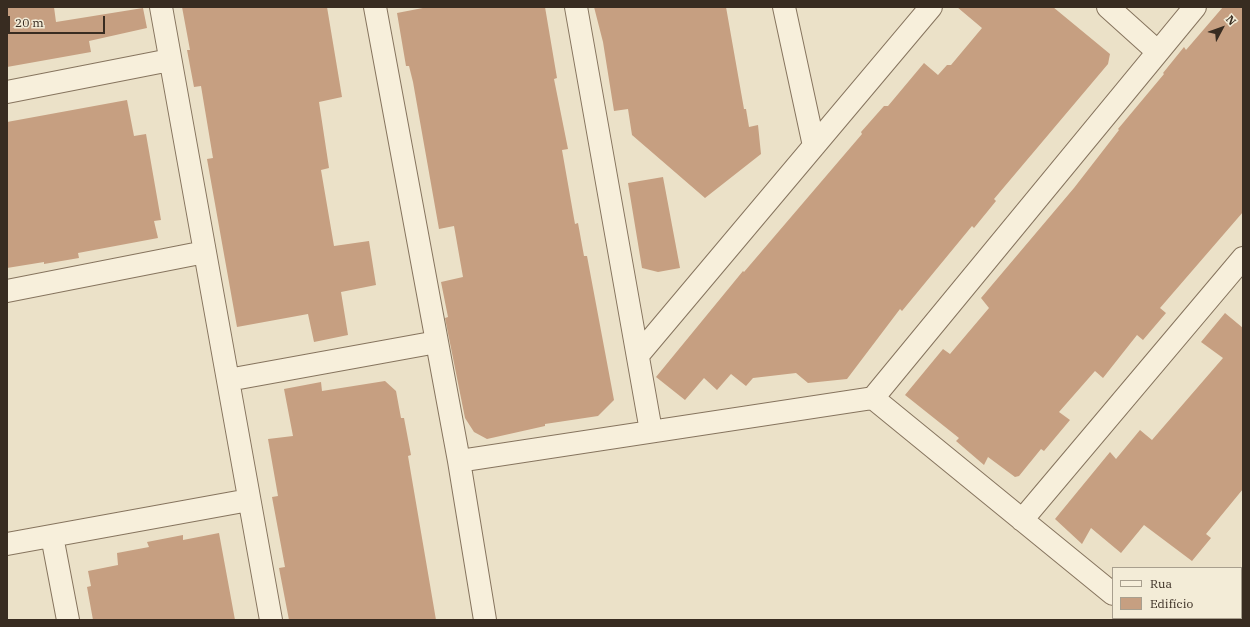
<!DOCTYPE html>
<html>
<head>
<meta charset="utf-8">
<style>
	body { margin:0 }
	#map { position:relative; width:1250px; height:627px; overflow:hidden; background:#ebe1c8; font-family:"IBM Plex Serif",serif }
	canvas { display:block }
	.frame { position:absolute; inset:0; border:8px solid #382c21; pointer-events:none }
	.legend { position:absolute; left:1112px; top:567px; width:130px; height:52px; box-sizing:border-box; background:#f3ecd7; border:1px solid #a89f8e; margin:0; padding:5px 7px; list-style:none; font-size:12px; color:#382c21 }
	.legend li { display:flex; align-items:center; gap:8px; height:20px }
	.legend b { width:20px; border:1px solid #a89f8e }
	.north { position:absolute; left:1202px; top:8px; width:40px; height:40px; -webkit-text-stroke:3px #f3ecd7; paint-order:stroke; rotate:49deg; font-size:11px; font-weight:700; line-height:16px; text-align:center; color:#382c21 }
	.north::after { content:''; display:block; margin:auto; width:14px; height:18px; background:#382c21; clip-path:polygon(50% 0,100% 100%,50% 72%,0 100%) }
	.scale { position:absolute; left:8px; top:16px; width:97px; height:18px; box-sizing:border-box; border:2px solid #382c21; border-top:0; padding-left:5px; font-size:12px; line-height:14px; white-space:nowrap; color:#382c21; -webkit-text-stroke:3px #f3ecd7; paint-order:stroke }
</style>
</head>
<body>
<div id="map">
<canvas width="1250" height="627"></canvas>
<div class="frame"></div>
<ul class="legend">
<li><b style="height:5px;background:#f7efdb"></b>Rua</li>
<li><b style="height:11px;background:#c69f81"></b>Edifício</li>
</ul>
<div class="north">N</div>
<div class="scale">20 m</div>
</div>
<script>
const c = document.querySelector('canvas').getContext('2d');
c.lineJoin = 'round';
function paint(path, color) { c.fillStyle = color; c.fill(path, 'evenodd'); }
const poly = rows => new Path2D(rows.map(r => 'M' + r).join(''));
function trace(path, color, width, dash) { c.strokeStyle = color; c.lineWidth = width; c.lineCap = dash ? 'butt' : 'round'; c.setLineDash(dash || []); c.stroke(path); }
paint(poly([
	[7,7,54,7,56,22,143,8,147,28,89,41,91,52,7,67],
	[182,7,327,7,342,97,319,102,329,168,321,170,334,246,369,241,376,285,341,292,348,335,314,342,308,314,237,327,207,159,213,158,201,86,194,87,187,50,190,50],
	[428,7,545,7,557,78,554,79,568,149,562,150,575,224,578,223,584,256,587,256,614,400,598,416,545,424,545,426,487,439,474,432,465,418,445,318,448,317,441,282,463,277,454,226,439,229,413,82,409,66,406,66,397,13],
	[594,7,726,7,744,109,746,109,749,127,758,125,761,154,705,198,632,135,628,109,614,111,603,42],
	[957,7,1053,7,1110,54,1108,64,994,199,996,201,974,228,972,226,902,311,900,309,847,379,808,383,796,373,753,378,746,386,731,374,717,390,704,378,685,400,656,377,743,271,744,272,862,134,861,132,884,106,888,106,924,63,938,75,947,65,951,65,982,28],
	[1223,7,1243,7,1243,212,1160,308,1166,313,1143,340,1137,335,1103,378,1095,371,1059,412,1070,420,1044,451,1041,449,1019,476,1015,477,988,457,984,465,956,441,959,438,905,395,943,349,950,354,989,308,981,298,1074,188,1119,130,1118,129,1164,74,1163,73,1184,47,1186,50],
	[127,100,134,136,146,134,161,220,154,221,158,238,78,253,79,258,44,264,44,262,7,268,7,122],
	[663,177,680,268,658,272,642,268,628,183],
	[1225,313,1243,328,1243,489,1206,534,1211,538,1192,561,1144,525,1121,553,1091,528,1082,544,1055,519,1110,452,1116,459,1140,430,1152,440,1223,358,1201,342],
	[385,381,396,391,401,418,404,418,411,455,408,456,436,620,289,620,279,568,285,567,272,497,278,496,268,439,293,436,284,389,321,382,322,391],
	[219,533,235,620,93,620,87,587,91,586,88,571,118,565,117,553,149,547,147,542,183,535,183,540]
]), '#c69f81');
const minor = poly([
	[161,7,271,620],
	[375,7,459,461,485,620],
	[576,7,651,431],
	[784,7,814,146],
	[1108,7,1158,52],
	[7,92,170,60],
	[7,291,205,252],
	[639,354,931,7],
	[228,380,437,342],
	[873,398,1113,594],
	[459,461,873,398,1195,7],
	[1022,520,1243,258],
	[52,536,68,620],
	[7,544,249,500],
	[1143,618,1145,620]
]);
trace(minor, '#86745e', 24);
trace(minor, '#f7efdb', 22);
</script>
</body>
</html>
